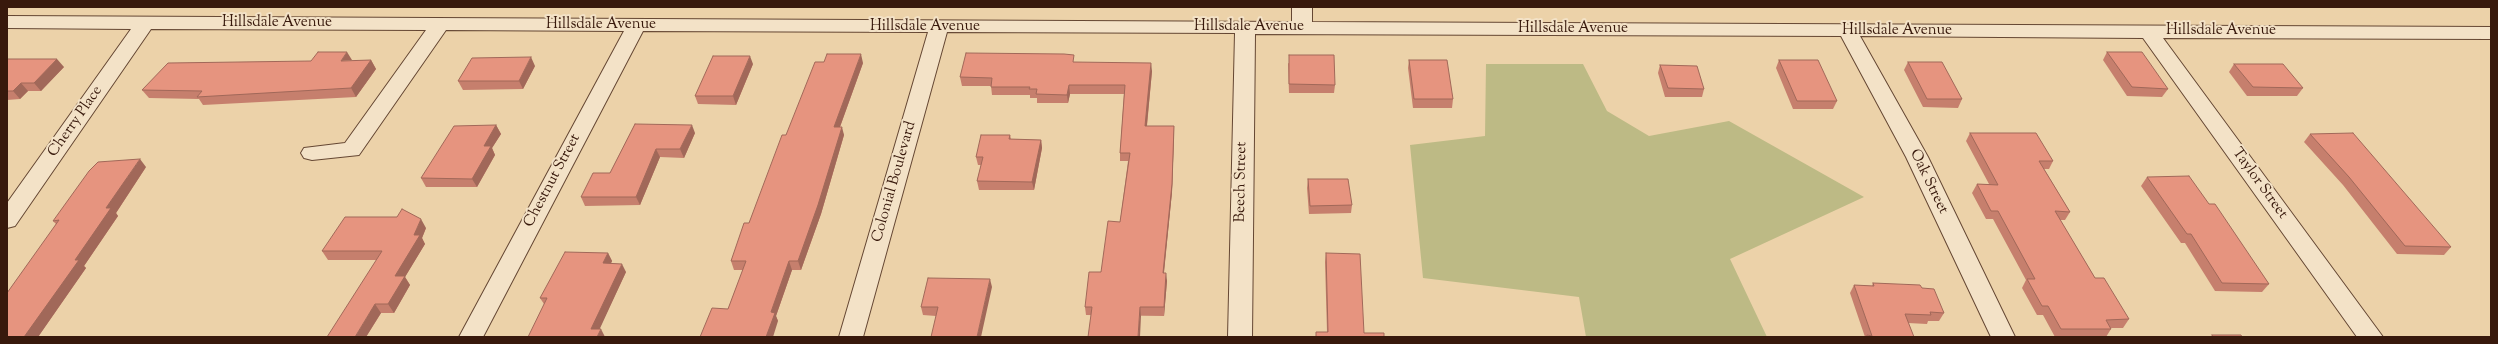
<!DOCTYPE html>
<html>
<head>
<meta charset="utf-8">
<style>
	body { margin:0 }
	#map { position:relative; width:2498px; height:344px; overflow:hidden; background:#ecd2a9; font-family:"Sorts Mill Goudy",serif }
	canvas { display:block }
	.frame { position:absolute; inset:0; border:8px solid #38190c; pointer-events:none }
</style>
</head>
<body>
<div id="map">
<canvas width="2498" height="344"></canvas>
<div class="frame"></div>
</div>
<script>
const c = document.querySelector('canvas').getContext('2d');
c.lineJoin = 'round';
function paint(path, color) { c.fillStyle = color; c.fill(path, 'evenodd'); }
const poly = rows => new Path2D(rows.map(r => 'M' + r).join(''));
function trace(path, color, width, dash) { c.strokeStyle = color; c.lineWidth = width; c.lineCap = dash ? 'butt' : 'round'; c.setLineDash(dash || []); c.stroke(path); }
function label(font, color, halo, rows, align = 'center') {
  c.font = font + ' "Sorts Mill Goudy",serif'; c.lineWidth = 4; c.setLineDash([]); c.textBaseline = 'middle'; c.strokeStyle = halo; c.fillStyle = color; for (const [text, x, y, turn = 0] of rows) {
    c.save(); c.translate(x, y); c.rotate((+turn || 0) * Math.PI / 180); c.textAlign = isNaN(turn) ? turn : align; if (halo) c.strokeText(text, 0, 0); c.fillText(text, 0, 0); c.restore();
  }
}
paint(poly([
	[1486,64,1583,64,1607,111,1649,136,1729,121,1864,197,1730,259,1767,337,1586,337,1579,297,1423,278,1410,145,1485,136]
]), '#bdba85');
const minor = poly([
	[1292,7,1312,7,1312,22,2491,27,2491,39,2163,38,2383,337,2357,337,2143,38,1860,36,1928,157,2015,337,1991,337,1906,157,1841,36,1255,34,1252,337,1228,337,1235,33,947,32,863,337,839,337,928,32,643,31,483,337,459,337,624,31,446,30,359,155,312,160,304,158,301,153,304,148,345,143,426,30,151,29,15,226,7,228,7,203,131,29,7,28,7,16,1292,22,1292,7]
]);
trace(minor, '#654733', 2);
paint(minor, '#f3e2c7');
paint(poly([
	[2107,52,2168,89,2162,97,2127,96,2103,60],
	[7,59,64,67,41,91,28,91,20,99,7,100],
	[371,60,376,69,356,97,203,105,199,99,149,98,142,90,352,61],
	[1409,60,1453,99,1452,108,1413,108,1408,68],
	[1779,60,1837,101,1833,109,1793,109,1776,68],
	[824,62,863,63,840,127,844,135,821,214,801,270,792,270,776,316,778,321,728,309,743,270,734,270,731,261,749,223,786,135],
	[1075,62,1152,71,1147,126,1174,126,1174,134,1172,192,1164,273,1167,281,1164,316,1086,315,1085,307,1101,272,1120,222,1128,161,1120,161,1120,153,1124,94,1070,94,1068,103,1037,103,1037,98,1030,98,1030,95,992,95,991,86,962,86,960,77],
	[1908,62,1962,99,1958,108,1923,107,1904,70],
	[1288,63,1335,85,1334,93,1289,93],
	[753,64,736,105,698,104,695,96],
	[2234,64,2303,88,2297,96,2247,96,2229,72],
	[1660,65,1704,89,1702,97,1665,97,1658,73],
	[535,66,523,89,463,90,458,81],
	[635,124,695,133,684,158,660,157,640,205,585,206,581,197,610,173],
	[496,125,501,134,492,148,495,155,477,187,426,187,421,178],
	[1970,133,2053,161,2049,169,2044,169,2070,212,2065,220,2060,220,2095,278,2129,319,2123,328,2111,328,2111,329,2106,337,2055,337,2043,315,2037,315,2022,288,2026,280,1993,219,1986,219,1972,193,1977,184,1989,184,1966,141],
	[2310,134,2451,247,2444,255,2397,254,2343,185,2304,142],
	[1010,135,1011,139,1041,140,1042,148,1034,190,979,190,977,181,981,165,978,165,976,157],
	[146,167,116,213,118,216,84,266,86,268,38,337,7,337,56,224,53,221],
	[2147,177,2209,204,2269,284,2262,292,2215,291,2185,243,2181,243,2141,186],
	[1308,179,1352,205,1351,213,1309,214,1307,188],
	[426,228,422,238,425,244,405,277,410,285,394,313,381,313,366,337,377,260,328,260,322,251],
	[608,253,612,261,611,263,626,272,599,329,605,337,544,304,540,298],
	[1326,253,1364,333,1384,337,1316,337,1316,332,1327,332,1325,262],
	[1873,283,1922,288,1944,313,1939,321,1928,321,1927,324,1908,323,1914,337,1865,337,1850,293,1854,285,1872,286],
	[992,287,936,316,923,315,921,307]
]), '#c67f6d');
paint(poly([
	[347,52,352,60,341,61],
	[861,54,863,63,837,135,834,127],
	[750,56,753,64,736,105,733,96],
	[531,57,535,66,523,89,519,81],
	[57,59,64,67,41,91,34,83],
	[371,60,376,69,356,97,351,88],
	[1151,63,1152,71,1146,134,1145,126],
	[21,83,28,91,20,99,13,91],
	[1069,85,1070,94,1068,103,1067,95],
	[496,125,501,134,492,148,495,155,477,187,472,179,484,146],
	[692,125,695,133,684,158,680,149],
	[1174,126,1174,134,1172,192,1163,281,1163,273],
	[842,127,844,135,821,214,801,270,798,261],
	[1041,140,1042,148,1034,190,1032,182],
	[656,149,660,157,640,205,636,197],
	[140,159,146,167,116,213,118,216,84,266,86,268,38,337,24,337,75,260,106,208],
	[421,219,426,228,422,238,425,244,405,277,410,285,394,313,388,304,395,276],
	[608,253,612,261,607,272,603,263],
	[789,261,792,270,776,316,778,321,773,337,766,337,771,312],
	[622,264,626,272,596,337,591,329],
	[1166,273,1167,281,1164,316,1164,307],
	[990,279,992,287,981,337,977,337],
	[375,304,381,313,366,337,355,337],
	[1140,307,1141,316,1140,337,1138,337],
	[601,329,605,337,597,337]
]), '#a16859');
const building = poly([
	[318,52,347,52,341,61,371,60,351,88,197,97,202,91,142,90,168,63,311,61,318,52],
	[2107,52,2142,52,2168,89,2132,87,2107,52],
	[966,53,1064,54,1074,55,1073,62,1151,63,1145,126,1174,126,1172,184,1163,273,1166,273,1164,307,1140,307,1138,337,1088,337,1092,307,1085,307,1089,272,1101,272,1108,221,1120,222,1130,153,1120,153,1125,85,1069,85,1067,95,1036,94,1037,89,1029,89,1030,87,991,87,992,78,960,77,966,53],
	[827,54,861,54,834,127,842,127,818,205,798,261,789,261,771,312,775,313,766,337,700,337,712,308,728,309,746,261,731,261,744,223,749,223,782,135,786,135,815,62,824,62,827,54],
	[1289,55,1334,55,1335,85,1289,84,1289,55],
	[713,56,750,56,733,96,695,96,713,56],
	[531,57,519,81,458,81,472,58,531,57],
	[7,59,57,59,34,83,21,83,13,91,7,91,7,59],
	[1409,60,1447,60,1453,99,1414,99,1409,60],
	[1779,60,1818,60,1837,101,1797,101,1779,60],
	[1908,62,1942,62,1962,99,1927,99,1908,62],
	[2234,64,2283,64,2303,88,2253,87,2234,64],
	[1660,65,1697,66,1704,89,1668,88,1660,65],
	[635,124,692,125,680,149,656,149,636,197,581,197,593,173,610,173,635,124],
	[496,125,484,146,491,146,472,179,421,178,454,126,496,125],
	[1970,133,2036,133,2053,161,2039,161,2070,212,2055,211,2095,278,2104,278,2129,319,2106,320,2111,329,2061,329,2048,306,2042,306,2027,279,2035,279,1998,211,1991,211,1977,184,1998,185,1970,133],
	[2353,133,2451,247,2405,246,2349,177,2310,134,2353,133],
	[981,135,1010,135,1009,139,1041,140,1032,182,977,181,983,157,976,157,981,135],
	[140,159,106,208,111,208,75,260,79,260,24,337,7,337,7,293,59,220,53,221,89,171,98,162,140,159],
	[2189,176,2209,204,2215,204,2269,284,2222,283,2191,234,2187,234,2147,177,2189,176],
	[1308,179,1348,179,1352,205,1310,206,1308,179],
	[402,209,421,219,414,235,420,235,395,276,405,276,388,304,375,304,355,337,327,337,382,251,322,251,345,217,397,217,402,209],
	[565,252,608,253,603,263,622,264,591,329,601,329,597,337,528,337,547,298,540,298,565,252],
	[1326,253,1360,254,1364,333,1384,333,1384,337,1316,337,1316,332,1328,332,1326,253],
	[928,278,990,279,977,337,931,337,938,307,921,307,928,278],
	[1873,283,1920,285,1922,288,1934,289,1944,313,1930,312,1931,315,1905,314,1914,337,1867,337,1867,335,1872,336,1854,285,1874,286,1873,283],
	[2212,335,2241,335,2242,337,2213,337,2212,335]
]);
paint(building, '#e6947f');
trace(building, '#a16859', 1);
label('15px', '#38190c', '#f3e2c7', [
	["Hillsdale Avenue",277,23],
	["Hillsdale Avenue",601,25],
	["Hillsdale Avenue",925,27],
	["Hillsdale Avenue",1249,27],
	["Hillsdale Avenue",1573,29],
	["Hillsdale Avenue",1897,31],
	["Hillsdale Avenue",2221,31],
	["Cherry Place",76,122,-55],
	["Chestnut Street",553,181,-62],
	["Colonial Boulevard",895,182,-74],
	["Beech Street",1242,182,-89],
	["Oak Street",1928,182,64],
	["Taylor Street",2259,184,54]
]);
</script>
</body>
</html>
